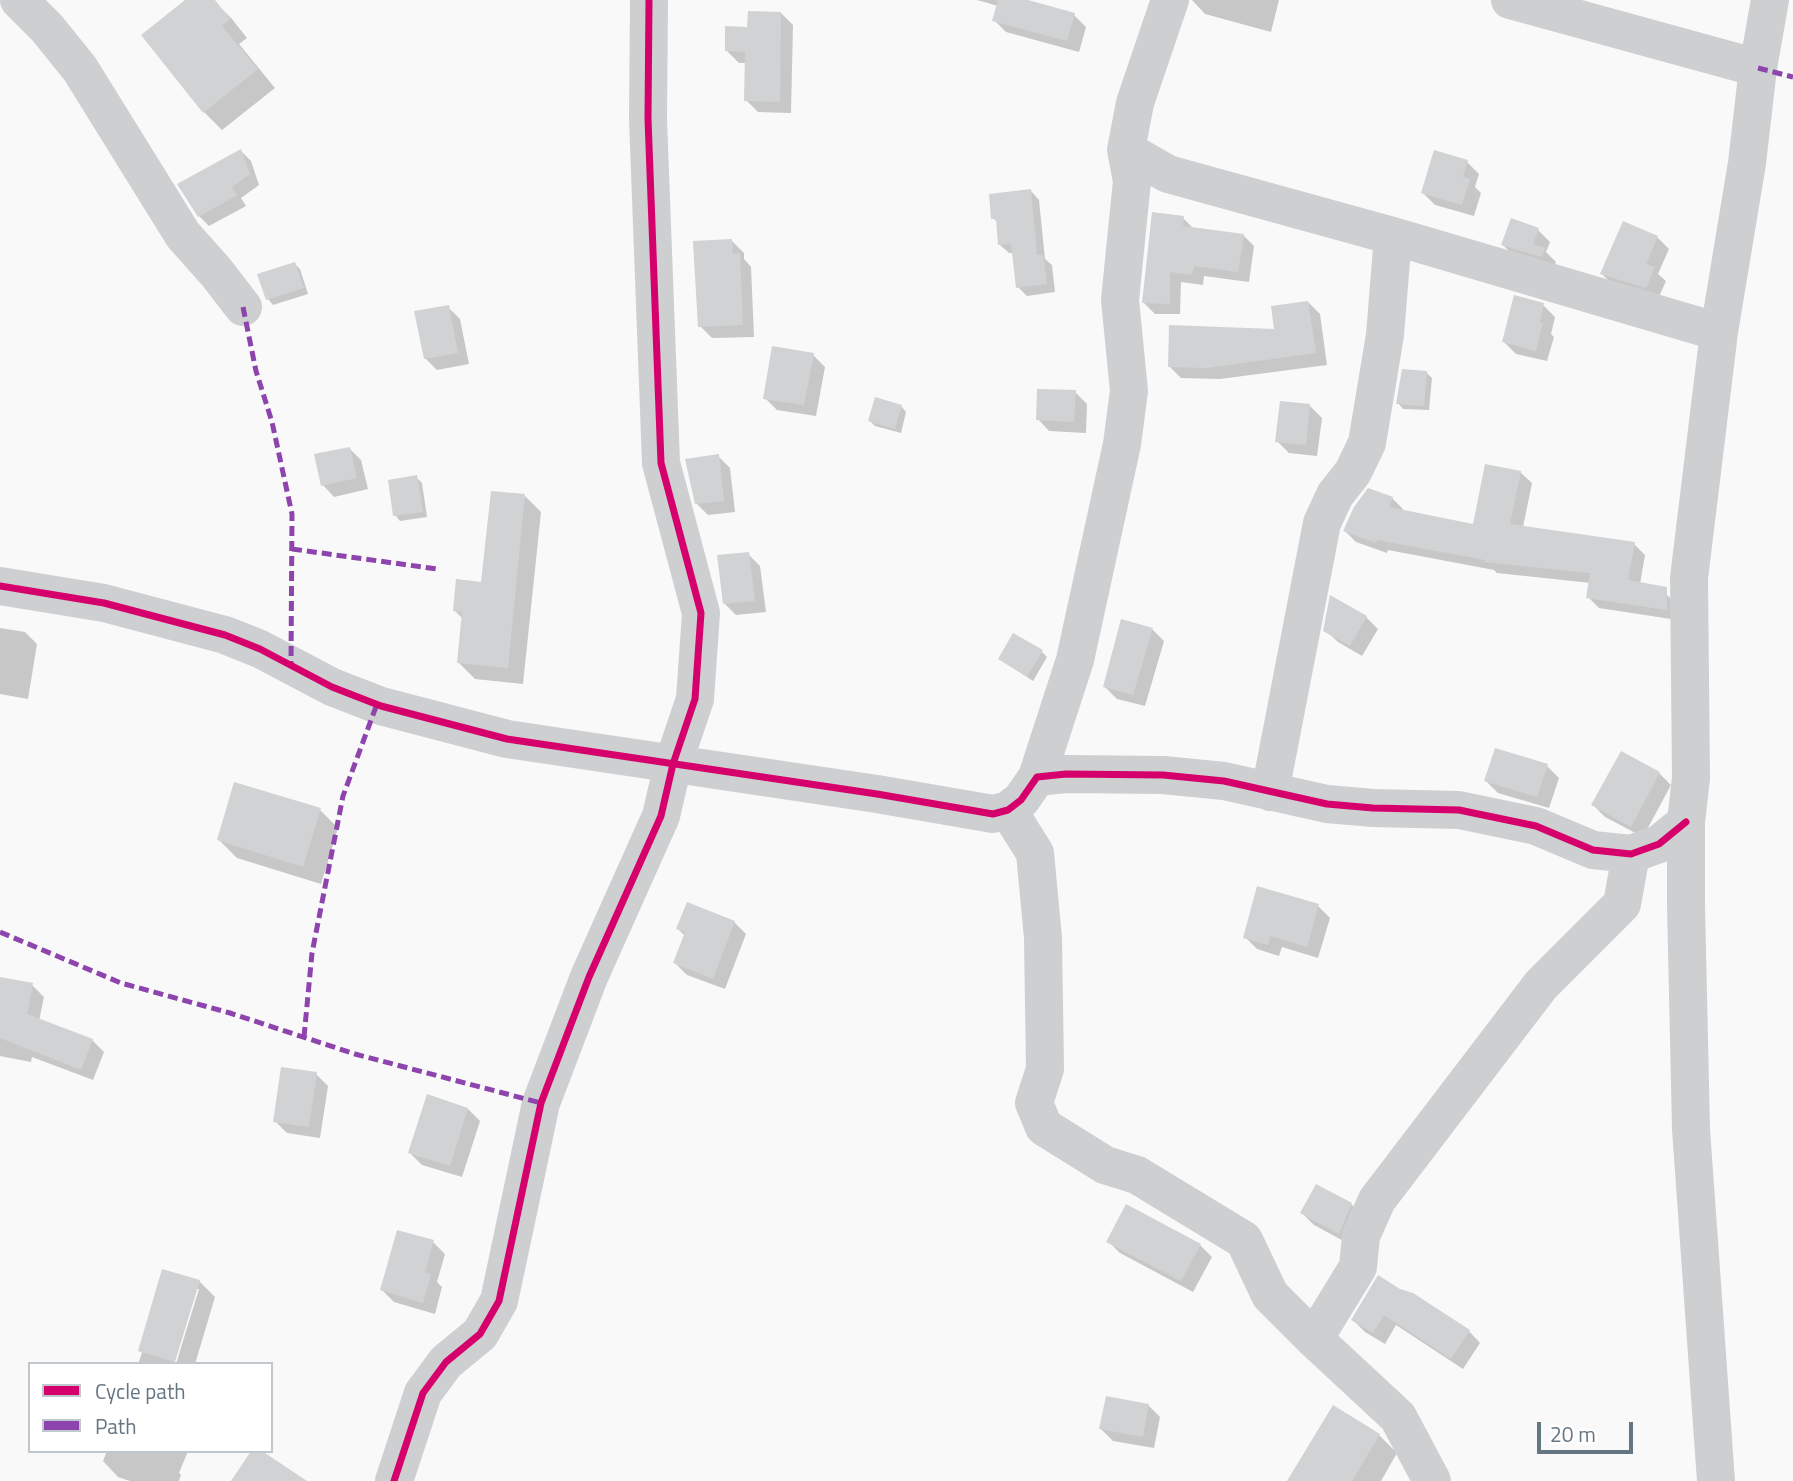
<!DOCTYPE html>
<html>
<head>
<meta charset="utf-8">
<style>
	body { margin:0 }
	#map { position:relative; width:1793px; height:1481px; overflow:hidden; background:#f9f9f9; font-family:"Titillium Web",sans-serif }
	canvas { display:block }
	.legend { position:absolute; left:28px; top:1362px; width:245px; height:91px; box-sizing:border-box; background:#fff; border:2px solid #c1c8cd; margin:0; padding:9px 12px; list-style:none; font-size:21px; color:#657683 }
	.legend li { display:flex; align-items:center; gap:14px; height:35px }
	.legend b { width:35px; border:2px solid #c1c8cd }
	.scale { position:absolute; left:1537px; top:1422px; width:96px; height:32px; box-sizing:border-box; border:4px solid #657683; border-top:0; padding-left:9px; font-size:21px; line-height:24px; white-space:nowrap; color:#657683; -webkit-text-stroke:5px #fff; paint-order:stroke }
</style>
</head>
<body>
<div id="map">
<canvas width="1793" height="1481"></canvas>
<ul class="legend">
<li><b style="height:9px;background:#d6006c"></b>Cycle path</li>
<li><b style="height:9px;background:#8e44ad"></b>Path</li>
</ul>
<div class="scale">20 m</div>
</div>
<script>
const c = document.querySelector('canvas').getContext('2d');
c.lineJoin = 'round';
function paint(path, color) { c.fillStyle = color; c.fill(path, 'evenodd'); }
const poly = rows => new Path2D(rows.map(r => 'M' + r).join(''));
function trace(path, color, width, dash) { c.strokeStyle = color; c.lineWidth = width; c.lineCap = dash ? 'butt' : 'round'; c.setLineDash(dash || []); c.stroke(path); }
paint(poly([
	[188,0,214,1,232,19,247,38,239,44,275,88,222,130,204,112],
	[977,0,1021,0,1074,15,1086,27,1079,52,1006,32,994,20,998,6],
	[1192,0,1279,0,1271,32,1205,14],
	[781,13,793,25,791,113,758,112,746,100,747,63,739,63,727,51,749,28],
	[241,151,251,161,259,185,241,198,246,206,209,226,199,216],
	[1467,162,1479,174,1475,187,1481,193,1474,216,1435,205,1423,193],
	[1031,191,1039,200,1045,259,1052,265,1055,292,1027,296,1018,287,1014,253,1009,253,1000,245,998,223,993,218],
	[1183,218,1194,229,1243,235,1254,246,1249,282,1204,276,1203,285,1181,282,1180,314,1155,314,1144,303],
	[1538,230,1550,242,1546,252,1556,262,1554,268,1515,257,1503,245],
	[1657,237,1669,249,1658,274,1666,281,1658,299,1614,286,1602,274],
	[732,241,744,253,744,259,751,267,754,337,712,338,700,326],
	[295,264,300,269,308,294,273,305,268,299,260,275],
	[1308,302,1320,314,1327,365,1220,379,1181,378,1169,366,1276,331],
	[1543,305,1555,317,1551,334,1554,337,1547,361,1516,354,1504,342],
	[448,307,460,319,469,364,437,370,425,358],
	[813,355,825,367,816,416,777,410,765,398],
	[1426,372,1432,378,1429,410,1403,409,1398,403],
	[1075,392,1087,404,1086,433,1049,431,1038,419],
	[901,406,906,412,901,433,875,426,870,421],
	[1310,406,1322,418,1317,456,1289,453,1277,441],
	[349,448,361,460,368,489,334,497,323,485],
	[718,456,730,468,735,512,708,515,696,503],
	[1520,472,1532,483,1523,527,1634,544,1645,555,1640,584,1660,588,1671,599,1671,619,1599,608,1588,597,1591,583,1497,573,1494,570,1388,550,1387,553,1356,542,1345,531,1392,498,1403,509,1402,512,1474,527],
	[416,477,422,483,427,517,400,521,395,515],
	[525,496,541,512,523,684,475,679,459,663,463,619,455,611,483,584],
	[748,554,760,566,766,612,736,615,724,603],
	[1366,617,1378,629,1362,656,1338,642,1325,630],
	[0,628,25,632,37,644,28,699,0,694],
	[1152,629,1164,641,1145,706,1117,699,1105,687],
	[1042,652,1047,657,1033,681,1000,659],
	[1621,753,1659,773,1671,785,1643,837,1605,817,1593,805],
	[1547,766,1559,778,1549,808,1498,793,1486,781],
	[320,810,338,828,321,884,237,858,219,840],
	[1318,906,1330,918,1318,958,1282,947,1279,956,1257,949,1245,937],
	[734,922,746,934,725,989,687,975,675,963,685,936,678,929],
	[0,978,32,985,44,997,39,1021,92,1040,104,1052,93,1080,32,1057,31,1062,0,1056],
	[316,1074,328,1086,320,1138,287,1133,275,1121],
	[468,1109,480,1121,462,1177,422,1165,410,1153],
	[1351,1204,1363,1216,1351,1245,1314,1225,1302,1213],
	[1108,1241,1200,1245,1212,1257,1193,1292,1120,1253],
	[433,1242,445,1254,437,1282,442,1287,435,1314,394,1302,382,1290],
	[1378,1278,1469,1331,1480,1343,1463,1369,1396,1325,1385,1344,1365,1332,1353,1320],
	[199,1281,215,1297,195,1364,176,1364,199,1289,195,1289,173,1364,138,1364,142,1353,140,1351],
	[1148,1405,1160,1417,1154,1448,1113,1441,1101,1429],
	[1333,1407,1379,1435,1397,1453,1381,1481,1295,1481],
	[107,1451,188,1451,179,1473,181,1475,179,1481,130,1481,118,1477,103,1461]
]), '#0003');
paint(poly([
	[185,0,215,0,230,19,222,26,258,69,203,113,141,35],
	[998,0,1028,0,1075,13,1067,41,992,21],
	[748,11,781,12,780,102,744,101,745,52,725,51,725,26,747,27],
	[241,149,250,174,232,187,237,195,198,217,177,184],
	[1434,150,1468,160,1463,177,1470,179,1462,205,1421,193],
	[1031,189,1037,255,1043,255,1047,284,1016,288,1011,244,998,245,996,219,991,219,989,194],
	[1152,212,1184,216,1183,226,1244,234,1238,272,1194,266,1192,275,1170,272,1170,304,1142,303],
	[1511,218,1539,228,1533,244,1545,248,1542,257,1501,245],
	[1623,221,1658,236,1646,264,1655,267,1646,288,1600,274],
	[732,239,733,254,740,253,743,325,698,327,693,241],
	[295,262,304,288,266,300,257,274],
	[1514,295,1544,303,1540,322,1543,323,1536,351,1502,342],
	[1308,301,1316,353,1207,368,1168,367,1169,325,1274,329,1271,306],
	[449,305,458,353,424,359,414,311],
	[772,346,814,353,804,405,763,399],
	[1402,369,1427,371,1424,406,1396,404],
	[1037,389,1076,390,1074,422,1036,420],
	[875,397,902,405,895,429,868,421],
	[1280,401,1310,404,1306,445,1275,442],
	[350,447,357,478,321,486,314,454],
	[719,454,724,501,695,504,685,459],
	[1485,464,1521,471,1510,524,1635,542,1628,580,1667,587,1667,610,1586,598,1590,573,1484,562,1485,560,1377,540,1376,543,1343,531,1354,507,1368,488,1393,497,1389,507,1473,524],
	[417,475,423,512,393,516,388,480],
	[491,491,525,494,508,668,457,663,462,612,453,611,456,579,481,582],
	[749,552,755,601,723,604,717,555],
	[1330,595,1367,616,1350,646,1323,631],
	[1121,619,1153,628,1133,695,1103,687],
	[1013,633,1043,650,1027,677,998,659],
	[1495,748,1548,764,1537,797,1484,781],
	[1621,751,1660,772,1631,827,1591,805],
	[234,782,321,808,303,867,217,840],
	[1257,886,1319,904,1307,947,1270,936,1268,945,1243,938],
	[687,902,735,921,713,979,673,963,685,932,676,929],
	[0,977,33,983,27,1014,93,1039,81,1070,0,1038],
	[281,1067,317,1072,309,1127,273,1122],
	[427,1094,468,1108,450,1166,408,1153],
	[1316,1184,1352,1203,1339,1234,1300,1213],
	[1126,1204,1201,1244,1181,1281,1106,1242],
	[397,1230,434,1240,425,1272,431,1274,423,1303,380,1290],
	[162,1269,200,1280,175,1362,138,1351],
	[1378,1275,1400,1289,1413,1293,1470,1330,1451,1359,1384,1315,1373,1333,1351,1320],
	[1106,1396,1149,1404,1143,1437,1099,1429],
	[1333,1405,1380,1434,1352,1481,1287,1481],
	[251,1451,262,1451,307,1481,231,1481]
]), '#d0d2d3');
trace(poly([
	[19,0,47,28,80,69,183,235,216,272,243,307],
	[1510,0,1758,68],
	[1126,150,1168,174,1393,236,1719,332],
	[0,586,104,603,225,635,260,649,332,687,381,706,507,739,877,794,993,814,1008,810,1021,800,1037,777,1066,774,1163,775,1224,781,1327,804,1373,808,1459,810,1536,826,1593,850,1631,854,1659,844,1686,822],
	[1037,777,1075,660,1122,444,1129,391,1120,300,1132,181,1126,150,1135,103,1170,0],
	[1270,792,1322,523,1335,495,1353,472,1367,443,1385,335,1393,236],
	[1008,810,1035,853,1043,938,1045,1069,1034,1103,1044,1127,1105,1165,1137,1175,1244,1240,1270,1295,1314,1339,1398,1417,1432,1481],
	[1314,1339,1358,1267,1361,1236,1377,1200,1541,985,1622,904,1631,854],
	[394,1481,423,1393,446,1362,480,1334,499,1301,541,1103,589,977,661,816,673,764,695,699,701,613,661,463,648,119,649,0],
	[1716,1481,1691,1129,1686,905,1686,822,1691,778,1689,578,1719,332,1747,163,1758,68,1770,0]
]), '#cecfd0', 38);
trace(poly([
	[1758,68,1793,77],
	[243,307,256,371,272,422,292,514,291,665],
	[292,549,437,569],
	[0,932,121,983,230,1013,355,1054,541,1103],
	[304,1037,312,953,343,796,377,704]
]), '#8e44ad', 5, [10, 5]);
trace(poly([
	[0,586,104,603,225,635,260,649,332,687,381,706,507,739,877,794,993,814,1008,810,1021,800,1037,777,1066,774,1163,775,1224,781,1327,804,1373,808,1459,810,1536,826,1593,850,1631,854,1659,844,1686,822],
	[394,1481,423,1393,446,1362,480,1334,499,1301,541,1103,589,977,661,816,673,764,695,699,701,613,661,463,648,119,649,0]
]), '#d6006c', 7);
</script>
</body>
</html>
